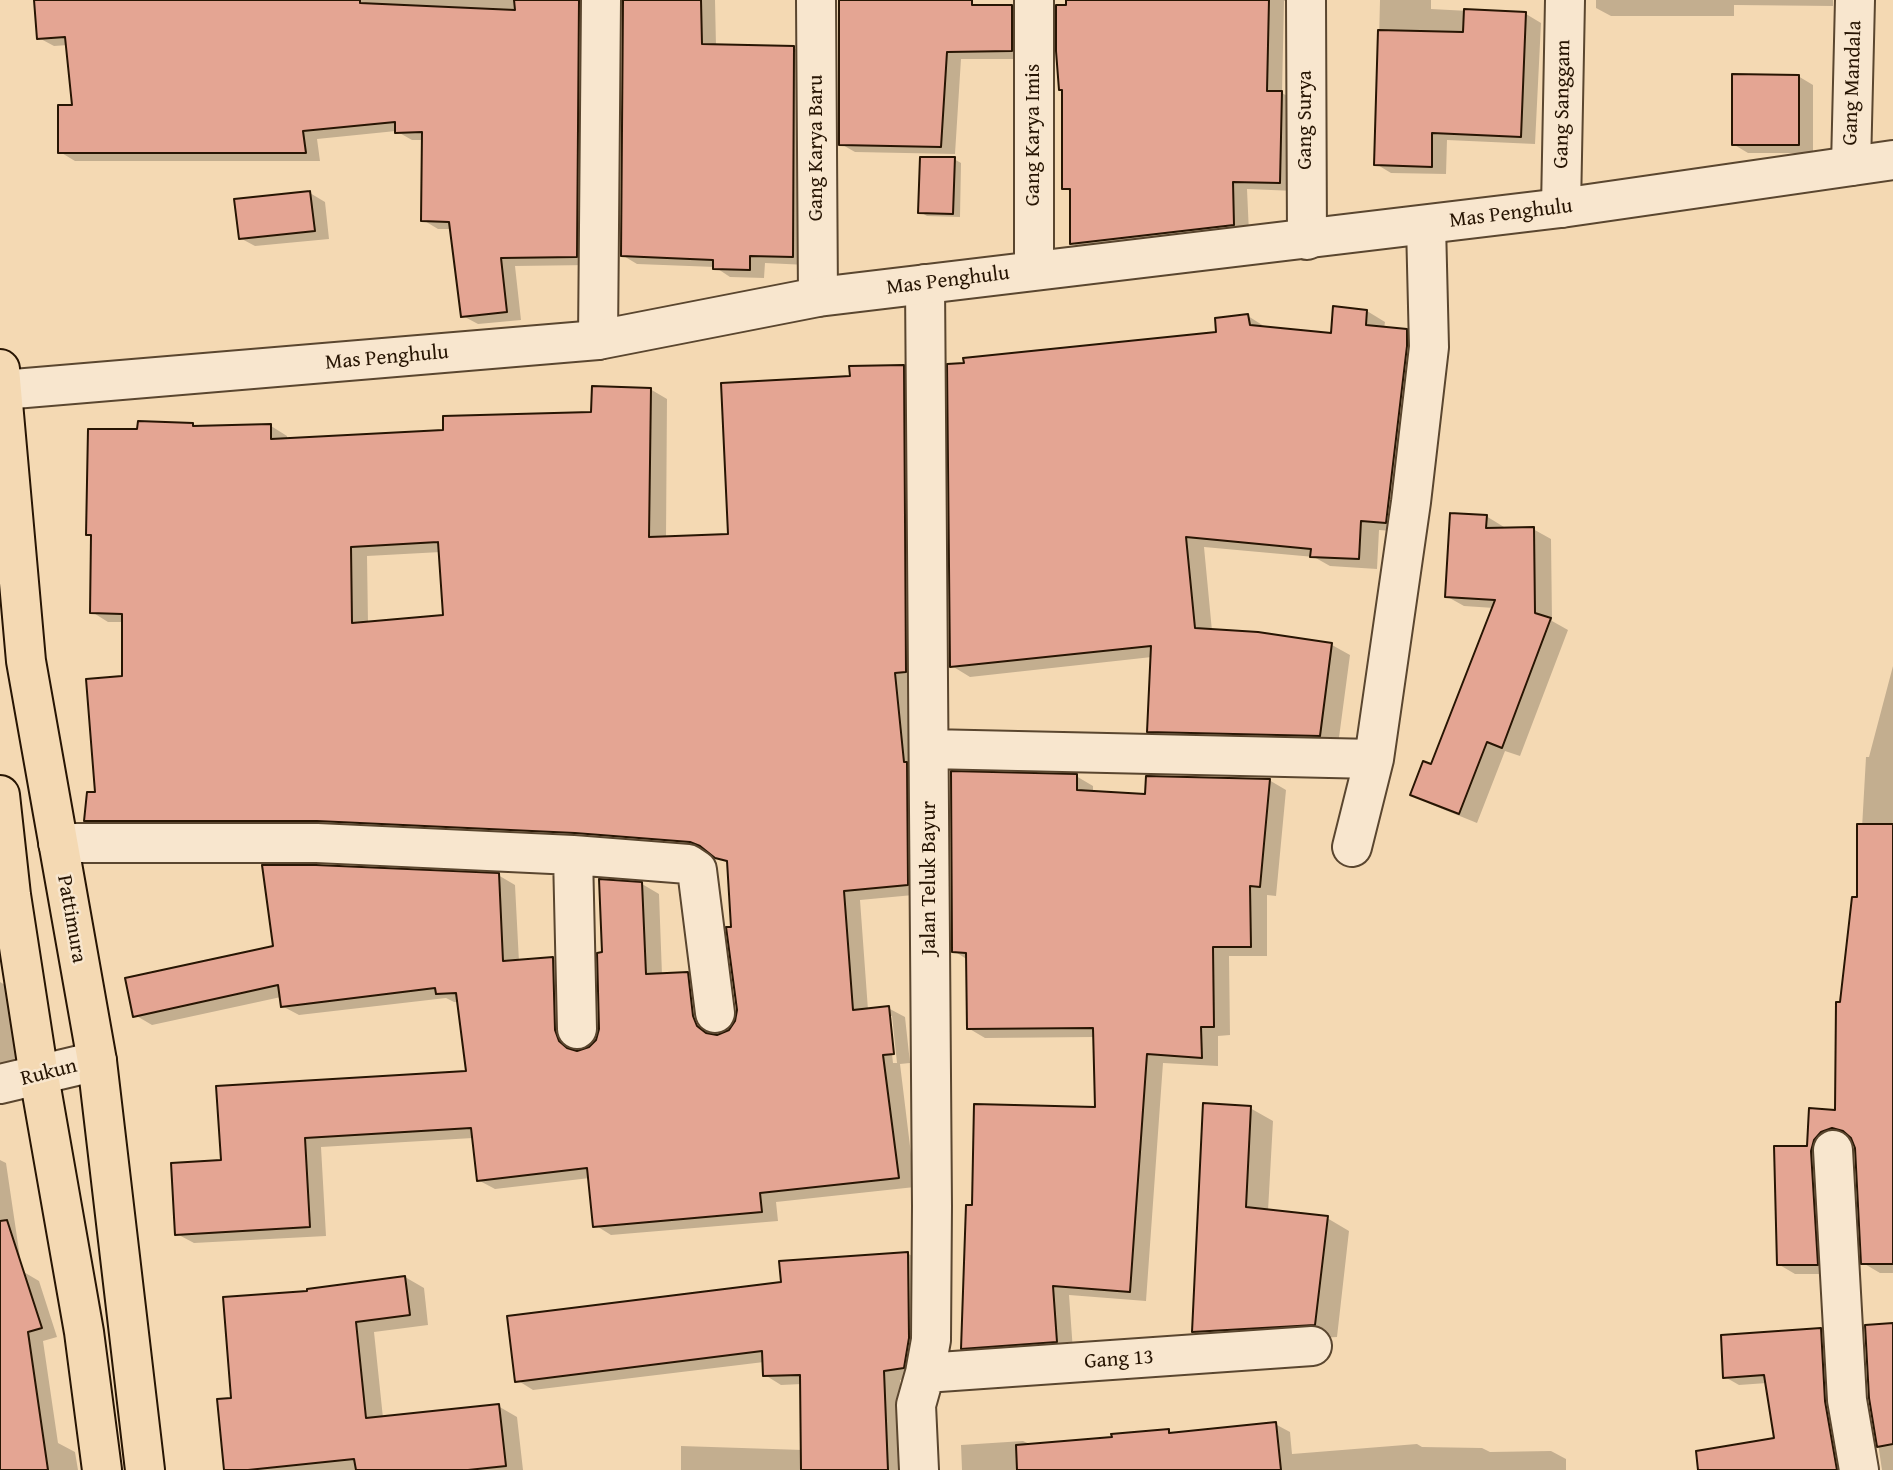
<!DOCTYPE html>
<html>
<head>
<meta charset="utf-8">
<style>
	body { margin:0 }
	canvas { display:block; background:#f4d9b3 }
</style>
</head>
<body>
<canvas width="1893" height="1470"></canvas>
<script>
const c = document.querySelector('canvas').getContext('2d');
c.lineJoin = 'round';
function paint(path, color) { c.fillStyle = color; c.fill(path, 'evenodd'); }
const poly = rows => new Path2D(rows.map(r => 'M' + r).join(''));
function trace(path, color, width, dash) { c.strokeStyle = color; c.lineWidth = width; c.lineCap = dash ? 'butt' : 'round'; c.setLineDash(dash || []); c.stroke(path); }
function label(font, color, halo, rows, align = 'center') {
  c.font = font + ' "Gentium Book Plus",serif'; c.lineWidth = 5; c.setLineDash([]); c.textBaseline = 'middle'; c.strokeStyle = halo; c.fillStyle = color; for (const [text, x, y, turn = 0] of rows) {
    c.save(); c.translate(x, y); c.rotate((+turn || 0) * Math.PI / 180); c.textAlign = isNaN(turn) ? turn : align; if (halo) c.strokeText(text, 0, 0); c.fillText(text, 0, 0); c.restore();
  }
}
paint(poly([
	[36,0,596,0,591,265,515,266,521,320,478,324,463,316,452,229,438,229,423,220,424,140,412,140,396,131,317,139,320,161,75,161,60,152,74,107,68,45,54,46,39,38],
	[625,0,715,0,716,46,794,48,809,57,807,265,765,263,764,278,730,277,715,267,637,264,622,255],
	[840,0,941,0,941,7,1012,7,1027,15,1026,59,961,59,955,154,855,152,841,144],
	[1068,0,1287,0,1284,1,1282,93,1296,101,1295,191,1247,189,1249,233,1087,251,1072,243,1072,192,1064,188],
	[1380,0,1431,0,1431,9,1526,14,1541,23,1535,144,1447,140,1446,174,1391,173,1376,164],
	[1596,0,1833,0,1833,6,1734,5,1734,16,1611,16,1596,8],
	[1798,76,1813,85,1813,153,1748,153,1733,144],
	[954,159,961,163,960,217,927,216,920,212],
	[310,193,325,202,329,239,255,246,240,238],
	[1367,311,1385,322,1384,329,1406,331,1424,341,1404,532,1379,530,1377,569,1330,566,1314,557,1204,547,1212,631,1332,645,1350,655,1338,745,1167,742,1149,731,1152,657,970,677,952,666,1218,333,1248,316,1267,328,1332,335],
	[903,367,920,376,924,894,860,900,868,1010,888,1008,905,1017,910,1063,900,1064,915,1187,776,1202,778,1221,611,1235,595,1225,590,1178,495,1189,478,1180,473,1138,321,1147,326,1236,194,1243,177,1234,223,1162,468,1073,459,1002,454,1002,446,998,299,1015,282,1006,281,997,152,1025,135,1015,275,947,498,875,515,885,519,962,553,959,570,968,571,1040,577,1053,589,1050,597,1041,601,1029,604,954,642,884,659,894,662,975,687,974,704,983,710,1027,714,1036,719,1036,730,1031,737,1022,738,1011,729,864,709,851,593,842,103,830,86,820,97,794,123,678,124,622,108,622,92,612,93,537,88,534,139,431,193,425,198,427,271,426,287,436,287,440,445,432,593,414,650,389,667,399,666,538,730,536,851,378],
	[441,552,445,617,368,623,367,556],
	[888,1016,892,1016,897,1063,893,1063],
	[1486,516,1504,527,1504,529,1533,529,1551,539,1552,621,1568,630,1520,756,1505,751,1477,823,1430,804,1412,794,1432,767,1494,608,1464,606,1446,596],
	[1893,666,1893,1273,1880,1273,1863,1263,1856,1148,1850,1137,1838,1141,1834,1274,1795,1274,1778,1264,1809,1148,1811,1110,1837,1112,1842,1004,1858,899,1866,757,1869,757],
	[1076,776,1093,786,1093,793,1147,796,1269,780,1286,790,1276,896,1267,895,1267,956,1229,956,1230,1035,1218,1036,1218,1066,1163,1063,1146,1301,1069,1295,1073,1351,980,1357,963,1348,974,1207,1096,1109,1095,1037,985,1038,968,1028,968,960,954,951],
	[0,982,5,985,19,1024,24,1071,0,1085],
	[1250,1108,1273,1121,1268,1211,1327,1218,1349,1231,1337,1337,1216,1344,1194,1331],
	[0,1160,6,1163,22,1271,39,1281,57,1337,43,1341,58,1443,75,1452,78,1470,0,1470],
	[907,1253,924,1263,920,1377,900,1380,903,1470,681,1470,681,1446,803,1450,802,1384,781,1385,765,1375,764,1362,533,1390,517,1380,783,1284],
	[405,1277,424,1288,428,1325,374,1332,383,1418,498,1406,517,1417,523,1470,226,1470,232,1399,309,1293],
	[1893,1324,1893,1470,1882,1470,1871,1397],
	[1821,1330,1834,1337,1849,1470,1765,1470,1776,1440,1767,1383,1739,1385,1725,1377],
	[1275,1424,1290,1432,1292,1454,1417,1444,1422,1447,1482,1448,1490,1452,1551,1451,1566,1459,1566,1470,962,1470,961,1445,1023,1441,1032,1445,1168,1431,1175,1434]
]), '#0003');
const building = poly([
	[34,0,360,0,360,3,515,10,514,0,579,0,577,257,501,258,507,312,461,317,449,222,421,221,422,132,395,133,395,122,303,131,306,153,58,153,58,105,72,105,65,37,37,39,34,0],
	[623,0,701,0,702,44,794,46,793,257,750,256,750,270,713,269,713,260,621,256,623,0],
	[839,0,972,0,972,5,1012,5,1012,51,947,52,941,147,839,145,839,0],
	[1066,0,1269,0,1267,91,1282,91,1280,183,1233,182,1234,225,1070,244,1070,189,1062,189,1062,90,1059,90,1056,51,1056,5,1066,5,1066,0],
	[1464,9,1526,12,1521,137,1432,133,1432,167,1374,165,1378,30,1463,32,1464,9],
	[1732,74,1799,75,1799,145,1732,145,1732,74],
	[920,157,955,157,953,214,918,213,920,157],
	[310,191,315,231,239,239,234,199,310,191],
	[1333,306,1367,310,1366,325,1407,329,1407,346,1386,523,1361,521,1359,559,1310,557,1311,549,1186,537,1195,628,1258,632,1332,643,1320,736,1147,732,1151,646,950,667,947,364,964,363,963,358,1216,332,1215,318,1248,314,1250,325,1331,333,1333,306],
	[904,365,906,672,895,673,904,762,907,762,908,885,844,891,853,1010,889,1006,894,1054,883,1055,899,1178,760,1193,762,1212,593,1227,587,1168,477,1181,471,1128,305,1138,310,1227,175,1235,171,1163,221,1160,216,1086,466,1071,456,993,436,994,435,988,281,1007,278,985,133,1017,125,978,273,946,262,865,316,865,499,873,503,961,553,957,555,1030,559,1041,567,1048,577,1051,589,1047,596,1040,599,1029,597,953,602,952,599,879,642,882,646,974,688,972,693,1016,697,1026,706,1033,717,1035,729,1030,735,1021,737,1010,726,927,731,927,727,861,715,858,700,846,690,842,575,833,317,821,84,821,87,792,95,792,86,679,122,676,122,614,90,613,91,535,86,535,88,429,137,429,138,421,193,423,193,426,271,424,271,439,443,430,443,416,591,412,592,386,651,388,649,537,728,534,721,383,850,376,849,366,904,365],
	[438,542,443,615,352,623,351,547,438,542],
	[1450,513,1487,515,1486,528,1534,527,1535,613,1551,618,1502,748,1487,742,1459,814,1410,795,1423,761,1431,764,1495,600,1445,597,1450,513],
	[951,771,1077,774,1077,790,1145,794,1146,776,1270,779,1260,887,1250,886,1251,947,1213,947,1214,1027,1201,1027,1202,1058,1147,1054,1130,1292,1053,1286,1057,1342,961,1349,966,1205,972,1205,974,1104,1095,1107,1093,1028,967,1029,966,953,952,952,951,771],
	[1857,824,1893,824,1893,1264,1861,1264,1855,1148,1851,1138,1843,1131,1832,1128,1821,1132,1814,1140,1811,1151,1818,1265,1777,1265,1774,1146,1807,1146,1809,1108,1835,1110,1836,1002,1840,1002,1852,897,1857,897,1857,824],
	[1203,1103,1251,1106,1246,1207,1328,1216,1315,1325,1192,1332,1203,1103],
	[7,1220,42,1328,28,1332,48,1470,0,1470,0,1221,7,1220],
	[908,1252,909,1338,904,1368,884,1371,888,1470,801,1470,800,1375,763,1376,762,1351,515,1382,507,1316,781,1282,779,1261,908,1252],
	[405,1276,410,1315,356,1322,366,1418,499,1404,506,1466,468,1470,356,1470,354,1459,248,1470,224,1470,217,1399,231,1398,223,1297,307,1291,307,1289,405,1276],
	[1893,1323,1893,1444,1877,1447,1869,1398,1865,1325,1893,1323],
	[1821,1328,1825,1401,1837,1470,1698,1470,1696,1451,1774,1438,1764,1375,1723,1378,1721,1335,1821,1328],
	[1276,1422,1281,1470,1017,1470,1016,1445,1112,1437,1111,1434,1169,1429,1169,1433,1276,1422]
]);
paint(building, '#e4a593');
trace(building, '#271503', 2);
const minor = poly([
	[816,0,818,297],
	[1306,0,1307,240],
	[1851,166,1855,0],
	[1561,208,1565,0],
	[1034,270,1034,0],
	[598,340,601,0],
	[929,749,1374,759],
	[58,843,317,843,573,855,688,864,697,870,715,1013],
	[1352,847,1374,759,1411,502,1429,347,1426,225],
	[573,855,577,1029],
	[1833,1150,1847,1400,1859,1470],
	[925,1373,1312,1346],
	[919,1470,916,1405,925,1373,931,1340,932,1206,925,284]
]);
const tertiary = poly([
	[2,390,598,340,818,297,1561,208,1893,160],
	[0,1084,97,1061]
]);
const primary = poly([
	[0,369,26,661,97,1061,145,1470],
	[0,795,11,895,39,1076,84,1332,102,1470]
]);
trace(minor, '#5a462f', 42);
trace(tertiary, '#5a462f', 42);
trace(primary, '#271503', 42);
trace(minor, '#f8e6ce', 38);
trace(tertiary, '#f8e6ce', 38);
trace(primary, '#f4d9b3', 38);
label('21px', '#271503', '#f8e6ce', [
	["Gang Mandala",1853,83,-88],
	["Gang Sanggam",1563,104,-89],
	["Gang Surya",1306,120,-90],
	["Gang Karya Imis",1034,135,-90],
	["Gang Karya Baru",817,148,-90],
	["Mas Penghulu",1511,214,-7],
	["Mas Penghulu",948,281,-7],
	["Mas Penghulu",387,358,-5],
	["Jalan Teluk Bayur",930,878,-90],
	["Pattimura",71,919,80],
	["Rukun",49,1073,-14],
	["Gang 13",1119,1360,-4]
]);
</script>
</body>
</html>
